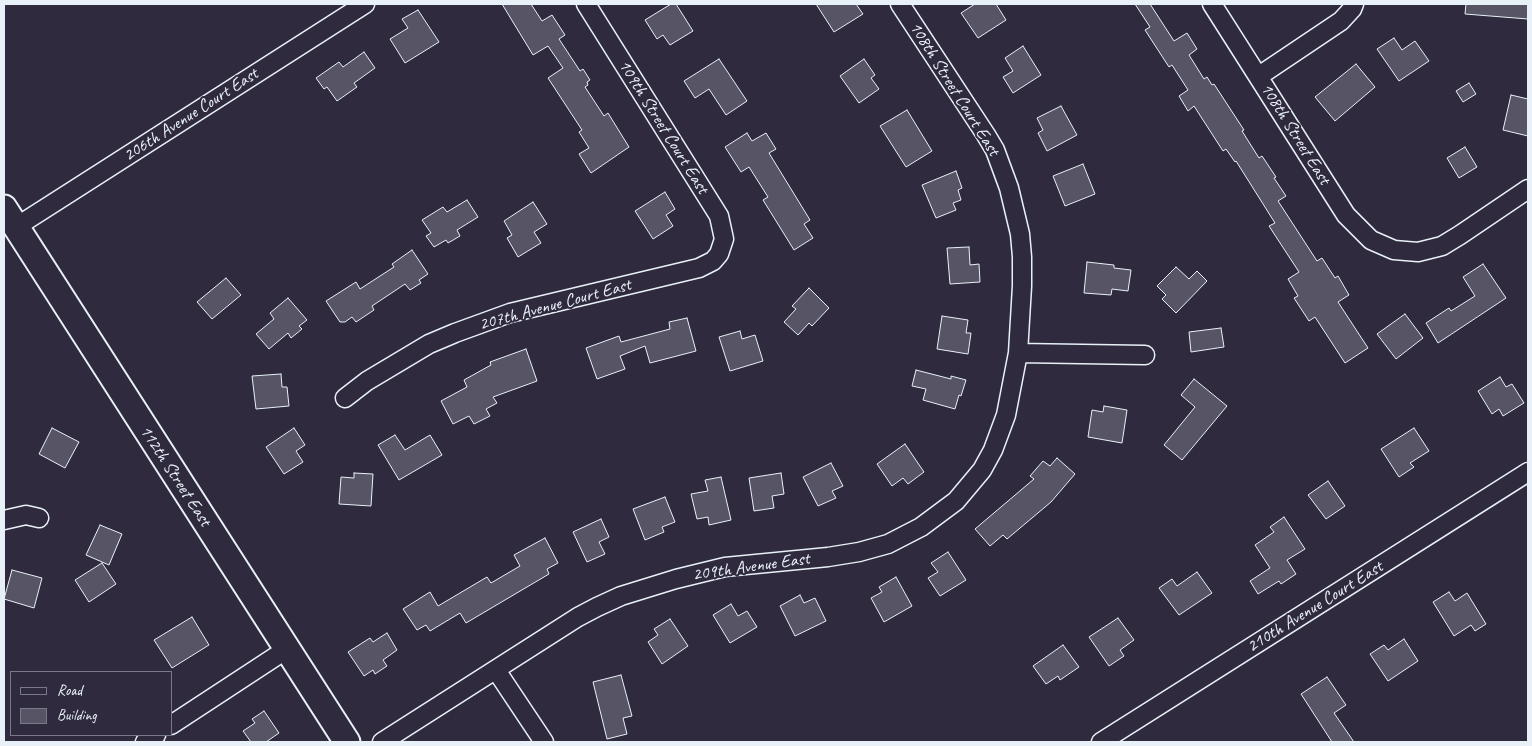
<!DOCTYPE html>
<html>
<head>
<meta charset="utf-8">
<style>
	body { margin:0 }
	#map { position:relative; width:1532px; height:746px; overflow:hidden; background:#2f2a3d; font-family:Caveat,sans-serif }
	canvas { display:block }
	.frame { position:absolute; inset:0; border:5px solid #e8f1f8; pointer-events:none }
	.legend { position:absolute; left:10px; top:671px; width:162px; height:65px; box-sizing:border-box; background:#2f2a3d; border:1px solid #797a88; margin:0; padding:6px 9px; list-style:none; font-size:15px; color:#e8f1f8 }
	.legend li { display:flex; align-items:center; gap:10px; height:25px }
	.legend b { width:25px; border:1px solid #797a88 }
</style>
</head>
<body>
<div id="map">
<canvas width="1532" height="746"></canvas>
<div class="frame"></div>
<ul class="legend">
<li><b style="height:6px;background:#2f2a3d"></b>Road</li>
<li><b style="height:14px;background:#575565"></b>Building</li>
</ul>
</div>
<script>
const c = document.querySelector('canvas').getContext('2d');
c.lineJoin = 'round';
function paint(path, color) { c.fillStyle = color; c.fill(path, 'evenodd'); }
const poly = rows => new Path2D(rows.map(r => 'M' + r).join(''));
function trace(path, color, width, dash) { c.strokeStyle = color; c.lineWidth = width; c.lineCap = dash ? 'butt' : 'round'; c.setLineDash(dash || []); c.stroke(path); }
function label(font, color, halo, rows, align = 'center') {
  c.font = font + ' Caveat,sans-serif'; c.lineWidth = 4; c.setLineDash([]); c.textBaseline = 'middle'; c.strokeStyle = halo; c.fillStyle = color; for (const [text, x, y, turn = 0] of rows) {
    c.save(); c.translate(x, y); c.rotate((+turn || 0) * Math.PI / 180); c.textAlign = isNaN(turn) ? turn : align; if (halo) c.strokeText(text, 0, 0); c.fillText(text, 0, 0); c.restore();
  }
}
const building = poly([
	[502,4,531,4,542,21,552,15,565,35,559,39,580,71,583,69,590,80,587,82,588,85,585,87,604,116,608,113,629,147,591,173,579,154,589,148,579,132,582,130,548,78,563,68,548,46,533,55,502,4],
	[671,4,676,4,693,31,670,45,663,35,657,39,645,20,671,4],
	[816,4,856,4,863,14,834,32,816,4],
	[975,4,996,4,1006,20,978,38,961,13,975,4],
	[1135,4,1150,4,1174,41,1187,33,1197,49,1189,55,1204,79,1207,77,1212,85,1214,84,1244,130,1242,131,1259,158,1262,156,1276,177,1274,178,1286,196,1278,201,1317,261,1322,258,1335,278,1338,276,1349,295,1338,302,1368,348,1345,363,1315,317,1309,321,1294,298,1298,296,1288,279,1299,272,1269,226,1275,223,1236,161,1235,162,1226,149,1223,151,1194,106,1188,111,1179,96,1188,90,1172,65,1169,67,1145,30,1150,27,1135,4],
	[1466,4,1528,4,1528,19,1465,14,1466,4],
	[418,10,439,42,405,63,390,39,408,28,402,19,418,10],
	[1394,38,1402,50,1415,41,1429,61,1399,81,1377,49,1394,38],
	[1023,46,1041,75,1013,93,1003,77,1013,71,1005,58,1023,46],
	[364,52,375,68,354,83,357,87,337,101,327,87,324,89,316,78,339,62,343,67,364,52],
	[719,59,747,101,726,115,709,89,695,98,684,81,719,59],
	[864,59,875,75,871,78,879,89,859,103,840,76,864,59],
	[1356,64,1375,87,1335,121,1315,97,1356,64],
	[1469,83,1476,94,1463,102,1456,91,1469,83],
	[1511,95,1528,99,1528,136,1503,130,1511,95],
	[1061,106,1077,135,1047,151,1038,133,1043,130,1037,118,1061,106],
	[907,110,932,151,906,167,880,126,907,110],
	[747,133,752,141,766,133,776,149,769,153,810,220,804,224,813,238,794,250,763,200,768,197,749,167,741,172,725,147,747,133],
	[1465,147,1477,167,1459,178,1447,158,1465,147],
	[1083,164,1095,194,1065,206,1053,176,1083,164],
	[956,171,962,188,958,190,961,200,953,203,956,210,936,218,922,185,956,171],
	[665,192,675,209,666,215,673,226,653,239,635,211,665,192],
	[467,200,478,217,457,230,460,236,448,243,446,240,434,247,426,236,431,233,422,220,443,207,447,212,467,200],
	[533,202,547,224,534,232,541,243,518,257,507,238,512,235,504,221,533,202],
	[969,247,970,265,979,264,980,282,950,284,947,248,969,247],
	[412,250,428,274,419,280,421,283,410,290,405,284,372,306,374,310,356,322,352,317,345,322,340,322,326,301,356,282,360,289,394,267,392,264,412,250],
	[1087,262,1114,265,1114,268,1131,270,1128,291,1112,289,1111,295,1084,293,1087,262],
	[1483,264,1506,298,1438,343,1426,323,1449,308,1451,311,1475,296,1463,277,1483,264],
	[1176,267,1189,279,1197,271,1207,281,1176,313,1162,299,1166,295,1157,286,1176,267],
	[226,278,241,295,212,319,197,302,226,278],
	[809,288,829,308,812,326,809,323,798,335,784,322,796,309,792,306,809,288],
	[288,298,307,320,299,326,302,329,291,338,288,333,269,349,256,334,274,319,270,313,288,298],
	[1405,314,1423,338,1396,359,1377,334,1405,314],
	[942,316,968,320,966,333,971,333,968,354,937,349,942,316],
	[687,318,696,351,650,363,645,346,620,356,625,369,597,379,586,348,619,336,621,342,670,329,669,322,687,318],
	[1221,328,1224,347,1191,352,1189,332,1221,328],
	[740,331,742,339,755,335,763,361,730,371,719,337,740,331],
	[526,349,537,381,493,397,497,403,486,409,490,416,474,424,469,416,453,424,441,401,467,387,464,380,491,365,490,362,526,349],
	[916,370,951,379,951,376,966,380,961,396,959,395,955,409,923,400,926,389,912,386,916,370],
	[281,374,282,387,287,387,289,406,256,409,252,376,281,374],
	[1500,377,1506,387,1512,384,1524,403,1503,416,1499,409,1492,414,1478,391,1500,377],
	[1194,379,1227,406,1182,460,1164,445,1195,407,1181,395,1194,379],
	[1104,406,1127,410,1122,443,1088,437,1092,410,1103,412,1104,406],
	[52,428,79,442,65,468,39,454,52,428],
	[294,428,305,445,296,451,303,462,284,474,266,447,294,428],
	[1414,428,1429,451,1410,463,1414,467,1399,477,1381,449,1414,428],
	[395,435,405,450,430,435,442,455,399,480,378,445,395,435],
	[905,444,924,472,908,484,903,478,892,486,877,464,905,444],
	[1057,458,1075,474,1051,502,1007,539,1003,535,990,546,975,529,1034,479,1030,476,1043,461,1050,466,1057,458],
	[831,463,843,486,832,491,836,498,818,506,803,477,831,463],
	[354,473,373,474,371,506,339,504,341,477,354,478,354,473],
	[781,473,784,494,772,496,774,508,754,511,749,478,781,473],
	[721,477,731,520,709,525,708,517,697,519,691,494,708,491,705,480,721,477],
	[1328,481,1345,506,1326,519,1308,495,1328,481],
	[665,497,675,522,662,527,664,532,645,540,633,509,665,497],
	[1284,517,1305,549,1287,560,1296,574,1281,584,1279,581,1258,594,1250,581,1270,568,1255,545,1274,532,1270,527,1284,517],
	[601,519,609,537,599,542,605,554,587,562,573,532,601,519],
	[100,525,122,534,109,565,86,555,100,525],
	[545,538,558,563,547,569,549,574,466,623,460,613,430,631,426,625,417,630,403,609,430,592,438,606,487,577,491,583,520,566,514,555,545,538],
	[948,552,966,580,940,596,928,578,938,572,931,563,948,552],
	[102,563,116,584,89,602,75,580,102,563],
	[12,570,42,578,34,608,4,599,12,570],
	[1197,572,1212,593,1179,615,1159,588,1172,579,1177,586,1197,572],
	[896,577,912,606,884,622,871,598,882,592,879,587,896,577],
	[1449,592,1455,601,1467,593,1486,624,1475,631,1471,625,1454,636,1433,602,1449,592],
	[800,595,804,603,815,598,826,621,795,636,780,606,800,595],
	[731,604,738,616,747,611,757,627,730,643,713,615,731,604],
	[192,617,209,645,172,668,154,640,192,617],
	[1118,618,1134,640,1120,650,1124,656,1109,666,1089,637,1118,618],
	[670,619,688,646,662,664,648,642,658,635,654,629,670,619],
	[387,633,397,650,383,660,387,666,375,674,373,670,364,676,348,652,370,638,373,642,387,633],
	[1404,639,1418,661,1388,681,1370,654,1384,645,1388,650,1404,639],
	[1063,645,1079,667,1060,680,1058,676,1046,684,1033,666,1063,645],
	[621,675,632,716,623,718,627,734,607,739,593,682,621,675],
	[1327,677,1346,705,1334,713,1354,742,1332,742,1301,694,1327,677],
	[264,711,279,733,266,742,251,742,243,731,255,723,252,719,264,711]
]);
paint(building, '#575565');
trace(building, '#e8f1f8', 1);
const street = poly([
	[1212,4,1346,215,1371,240,1394,250,1418,252,1442,246,1460,235,1528,189],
	[1259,76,1341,21,1352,9,1354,4],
	[16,227,365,4],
	[1018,353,1145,355],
	[345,398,367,381,429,344,455,333,510,313,699,268,713,261,719,254,724,239,719,216,586,4],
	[4,520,26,515,39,518],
	[496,670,544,742],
	[171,725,287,649],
	[145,742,156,735],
	[382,742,578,617,597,607,621,596,676,579,725,567,828,557,859,552,888,544,921,527,956,501,982,470,993,450,1006,415,1018,353,1022,286,1022,257,1020,234,1009,188,995,150,986,135,900,4],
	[1101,742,1528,472]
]);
const secondary = poly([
	[4,208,347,742]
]);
trace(street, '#e8f1f8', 21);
trace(secondary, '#e8f1f8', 29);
trace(street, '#2f2a3d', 18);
trace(secondary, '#2f2a3d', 25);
label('18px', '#e8f1f8', '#2f2a3d', [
	["108th Street Court East",954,89,58],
	["206th Avenue Court East",191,115,-33],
	["109th Street Court East",663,127,58],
	["108th Street East",1295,134,58],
	["207th Avenue Court East",555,305,-15],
	["112th Street East",175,476,57],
	["209th Avenue East",751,567,-8],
	["210th Avenue Court East",1315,607,-32]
]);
</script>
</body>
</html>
